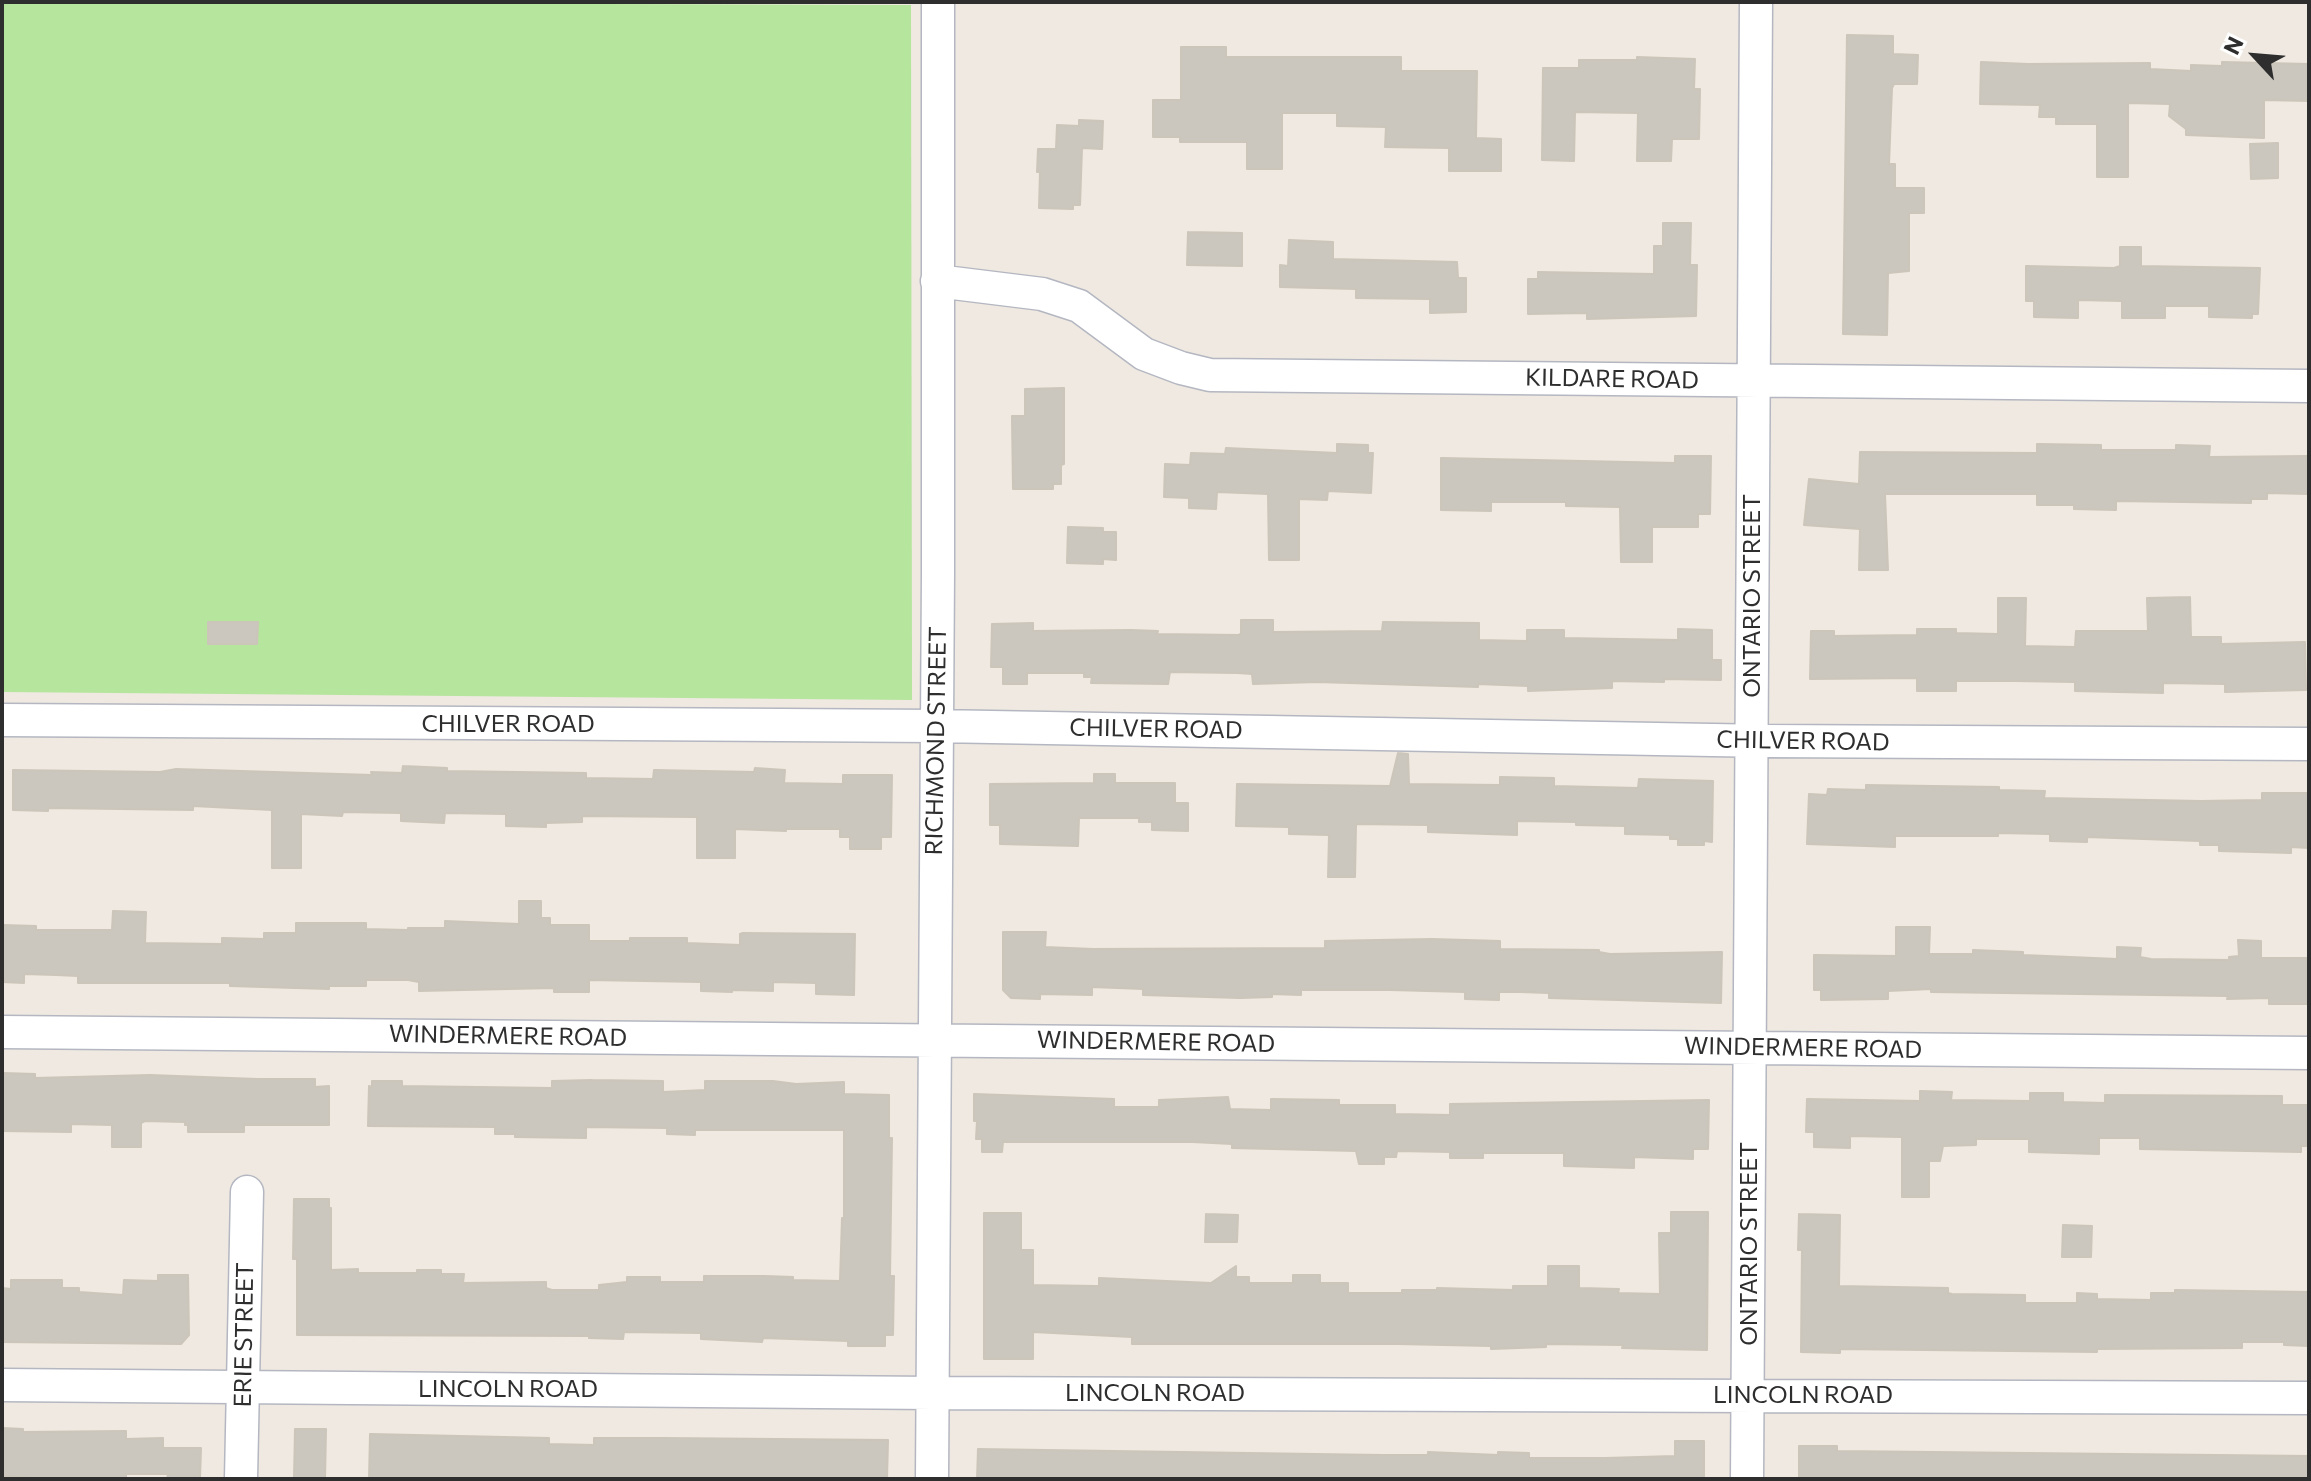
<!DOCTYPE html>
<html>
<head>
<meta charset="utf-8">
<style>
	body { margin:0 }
	#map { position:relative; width:2311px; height:1481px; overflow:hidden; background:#efe9e1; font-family:Commissioner,sans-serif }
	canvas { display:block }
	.frame { position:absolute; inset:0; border:4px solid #2e2e2e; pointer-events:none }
	.north { position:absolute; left:2215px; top:16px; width:80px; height:80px; -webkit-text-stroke:6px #fff; paint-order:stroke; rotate:296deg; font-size:22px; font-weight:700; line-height:32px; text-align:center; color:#2e2e2e }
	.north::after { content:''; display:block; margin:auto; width:28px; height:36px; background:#2e2e2e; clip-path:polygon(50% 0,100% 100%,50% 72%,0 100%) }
</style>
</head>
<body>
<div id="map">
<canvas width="2311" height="1481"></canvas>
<div class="frame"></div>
<div class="north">N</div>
</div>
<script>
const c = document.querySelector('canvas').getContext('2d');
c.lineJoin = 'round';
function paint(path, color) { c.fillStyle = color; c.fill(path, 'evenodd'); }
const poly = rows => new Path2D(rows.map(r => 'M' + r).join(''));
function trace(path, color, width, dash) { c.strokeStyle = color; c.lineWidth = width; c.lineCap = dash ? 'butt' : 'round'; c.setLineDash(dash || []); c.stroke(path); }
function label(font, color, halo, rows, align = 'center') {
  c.font = font + ' Commissioner,sans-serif'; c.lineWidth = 6; c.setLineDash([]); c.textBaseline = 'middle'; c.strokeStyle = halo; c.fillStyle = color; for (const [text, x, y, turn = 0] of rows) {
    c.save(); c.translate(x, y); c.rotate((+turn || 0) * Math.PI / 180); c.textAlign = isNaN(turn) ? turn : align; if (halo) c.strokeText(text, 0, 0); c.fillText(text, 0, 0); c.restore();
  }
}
paint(poly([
	[2,2,911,5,912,700,2,692]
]), '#b6e59e');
const building = poly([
	[1847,35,1893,36,1893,54,1918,55,1917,84,1894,84,1892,88,1889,164,1895,164,1895,188,1924,188,1924,213,1909,213,1909,271,1888,273,1887,335,1843,334,1847,35],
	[1181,47,1226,47,1226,57,1401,57,1401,71,1477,71,1476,138,1501,139,1501,171,1449,171,1449,148,1385,147,1386,127,1337,126,1337,113,1282,113,1282,169,1247,169,1247,142,1180,142,1180,137,1153,137,1153,100,1181,100,1181,47],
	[1637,57,1695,59,1694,89,1700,89,1699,139,1672,139,1671,161,1637,161,1638,113,1575,112,1574,161,1542,160,1543,68,1579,68,1579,60,1637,60,1637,57],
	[1981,62,2028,64,2150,63,2150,69,2191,71,2191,65,2222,66,2222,62,2309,64,2309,101,2264,100,2264,138,2186,135,2186,129,2169,116,2170,104,2128,103,2128,177,2097,177,2097,124,2056,124,2056,117,2039,117,2040,105,1980,104,1981,62],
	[1079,120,1103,121,1102,149,1082,148,1080,205,1073,205,1073,209,1039,208,1040,172,1037,172,1038,149,1056,149,1057,125,1079,126,1079,120],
	[2278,143,2278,178,2251,179,2250,144,2278,143],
	[1663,223,1691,223,1690,265,1697,265,1696,316,1587,319,1587,313,1528,314,1528,279,1538,279,1538,272,1654,274,1654,246,1663,246,1663,223],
	[1188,232,1242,233,1242,266,1187,265,1188,232],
	[1289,240,1333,242,1333,259,1457,262,1458,278,1466,278,1466,312,1430,313,1430,299,1356,298,1356,289,1280,287,1280,265,1288,266,1289,240],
	[2120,247,2141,247,2141,266,2260,268,2258,314,2252,314,2252,318,2209,317,2209,306,2165,306,2165,318,2122,318,2122,301,2078,300,2078,318,2034,317,2034,301,2026,301,2026,266,2114,268,2120,266,2120,247],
	[1064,388,1064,464,1061,465,1061,484,1053,484,1053,489,1013,489,1012,416,1025,416,1025,389,1064,388],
	[1337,444,1368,445,1368,453,1373,453,1371,493,1328,491,1327,500,1299,499,1299,560,1269,560,1268,494,1217,492,1216,509,1189,508,1189,498,1164,497,1165,464,1190,465,1191,453,1225,454,1226,448,1337,453,1337,444],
	[2037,444,2101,445,2101,450,2176,450,2176,445,2210,446,2209,457,2309,456,2309,494,2267,493,2267,499,2251,499,2251,503,2116,501,2116,510,2074,509,2074,505,2037,505,2037,494,1885,494,1888,570,1859,570,1860,529,1804,525,1809,479,1859,484,1860,452,2037,453,2037,444],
	[1675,456,1711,456,1710,514,1698,514,1698,527,1652,527,1652,562,1621,562,1620,507,1566,506,1566,502,1491,502,1491,511,1441,510,1441,458,1675,463,1675,456],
	[1068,527,1103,528,1103,532,1116,532,1116,560,1103,559,1103,564,1067,563,1068,527],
	[2190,597,2191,637,2221,637,2221,644,2305,642,2306,690,2225,692,2225,684,2163,683,2163,693,2075,691,2075,682,2015,681,1956,681,1956,691,1917,691,1917,678,1810,679,1811,631,1834,631,1834,636,1917,635,1917,629,1956,629,1956,633,1998,634,1998,598,2026,598,2025,646,2075,647,2076,631,2148,631,2147,598,2190,597],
	[1241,620,1273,620,1273,632,1382,631,1383,622,1479,623,1479,640,1527,641,1527,630,1564,630,1564,638,1678,640,1678,629,1712,630,1712,660,1721,660,1721,680,1664,679,1664,682,1612,681,1612,688,1528,691,1528,686,1478,684,1478,687,1317,682,1253,684,1252,674,1238,673,1170,672,1168,684,1091,683,1092,677,1084,677,1084,673,1027,673,1027,684,1003,684,1003,667,991,667,992,624,1033,623,1033,631,1131,630,1158,631,1157,634,1238,635,1241,634,1241,620],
	[208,622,258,622,257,644,208,644,208,622],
	[1398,753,1408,754,1409,784,1500,785,1500,777,1554,778,1554,786,1638,788,1639,779,1713,781,1712,842,1704,841,1704,845,1678,845,1678,839,1670,839,1670,835,1625,834,1625,826,1576,825,1576,822,1517,821,1517,835,1428,832,1428,825,1356,824,1355,877,1328,877,1329,835,1289,834,1289,827,1236,826,1237,784,1390,786,1398,753],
	[403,766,447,768,447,771,586,773,586,778,653,779,654,770,754,772,755,768,785,770,784,783,843,784,843,775,892,775,891,837,881,837,881,849,850,849,850,837,840,837,840,829,786,829,786,831,735,829,735,858,697,858,697,817,582,816,582,822,546,823,546,827,506,826,506,814,445,813,444,823,401,821,401,813,343,812,342,816,301,814,301,868,272,868,272,810,193,806,193,810,48,808,48,811,13,810,13,770,160,772,176,769,372,775,371,772,402,773,403,766],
	[1094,774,1115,774,1115,783,1175,783,1175,803,1188,803,1188,831,1152,830,1152,822,1139,822,1139,818,1079,818,1078,846,1000,844,1000,825,990,825,990,784,1094,783,1094,774],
	[1866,785,1999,787,1999,790,2045,791,2044,798,2201,801,2262,800,2262,793,2309,793,2309,848,2291,847,2291,853,2219,851,2219,845,2200,845,2200,841,2087,837,2087,842,2050,841,2050,834,1998,833,1998,836,1895,836,1895,847,1807,844,1809,794,1827,795,1828,789,1866,790,1866,785],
	[519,901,541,901,541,918,550,918,550,925,589,925,589,941,630,941,630,938,687,938,687,943,740,945,740,934,743,933,855,934,854,995,816,994,816,983,773,982,773,991,732,990,732,992,701,991,701,982,589,980,589,992,554,992,554,988,419,991,419,982,408,980,366,980,366,986,329,986,329,989,230,986,230,983,78,983,78,976,56,975,24,974,24,983,2,982,2,925,36,926,36,930,112,930,113,911,146,912,145,943,222,944,222,938,264,939,264,933,296,933,296,923,366,923,366,929,408,930,408,928,445,928,445,921,519,924,519,901],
	[1896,927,1930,927,1929,954,1973,954,1973,950,2023,952,2023,955,2117,959,2117,947,2141,948,2140,957,2151,959,2229,960,2229,957,2239,956,2238,940,2261,941,2261,958,2309,958,2309,1004,2269,1004,2269,998,2227,999,2228,996,1931,992,1931,989,1888,991,1888,999,1821,1000,1821,990,1814,990,1814,955,1896,956,1896,927],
	[1003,932,1046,932,1045,947,1093,949,1325,948,1325,941,1432,939,1500,941,1500,949,1599,950,1599,952,1610,954,1722,952,1721,1003,1549,998,1549,993,1520,992,1499,992,1499,1000,1465,999,1465,992,1390,990,1301,990,1301,995,1272,994,1272,997,1240,998,1143,995,1143,989,1092,987,1092,995,1040,994,1040,999,1011,998,1003,990,1003,932],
	[3,1073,35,1074,35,1078,150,1075,257,1079,315,1079,315,1087,329,1086,329,1125,244,1125,244,1132,188,1132,188,1125,185,1125,185,1122,145,1121,141,1123,141,1147,112,1147,112,1125,71,1124,71,1132,2,1131,3,1073],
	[592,1080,663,1081,663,1092,705,1090,705,1081,773,1081,796,1084,844,1082,844,1094,889,1095,889,1138,892,1138,890,1276,894,1276,893,1335,885,1335,885,1346,848,1346,848,1341,763,1338,762,1342,701,1339,701,1333,624,1332,623,1339,589,1338,589,1336,297,1335,297,1259,293,1259,294,1199,329,1199,329,1208,331,1208,331,1270,358,1269,358,1273,417,1273,417,1270,441,1270,441,1274,464,1274,463,1283,546,1282,546,1288,552,1290,599,1290,599,1285,627,1282,627,1277,660,1277,660,1282,704,1282,704,1276,764,1276,793,1277,793,1280,840,1281,842,1218,844,1218,844,1130,695,1130,695,1135,667,1134,667,1128,586,1127,586,1138,515,1137,515,1134,495,1134,495,1127,368,1126,369,1086,372,1087,372,1081,402,1081,402,1086,552,1088,552,1081,592,1080],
	[1920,1091,1952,1092,1951,1100,2030,1101,2030,1093,2063,1093,2063,1102,2105,1103,2105,1095,2282,1096,2282,1105,2309,1105,2309,1146,2301,1146,2301,1152,2140,1149,2140,1138,2099,1138,2099,1154,2029,1152,2029,1139,1976,1139,1976,1145,1943,1146,1940,1161,1929,1161,1929,1197,1902,1197,1902,1137,1850,1136,1850,1148,1814,1147,1814,1132,1806,1132,1807,1099,1920,1101,1920,1091],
	[974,1094,1114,1099,1114,1107,1159,1107,1159,1100,1228,1097,1230,1109,1271,1110,1271,1099,1339,1100,1339,1105,1395,1105,1395,1114,1450,1115,1450,1104,1709,1100,1708,1149,1693,1149,1693,1159,1634,1157,1634,1168,1564,1166,1564,1153,1483,1153,1483,1158,1450,1158,1450,1152,1397,1151,1396,1157,1384,1157,1384,1164,1359,1164,1356,1151,1232,1148,1232,1144,1193,1142,1003,1142,1002,1152,982,1152,982,1139,976,1139,977,1121,974,1121,974,1094],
	[1671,1212,1708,1212,1707,1350,1622,1348,1623,1345,1546,1344,1546,1347,1491,1349,1491,1346,1398,1344,1132,1344,1132,1337,1033,1332,1033,1359,984,1359,984,1213,1021,1213,1021,1250,1033,1250,1033,1285,1095,1286,1099,1286,1099,1278,1211,1283,1236,1266,1236,1277,1249,1277,1249,1283,1293,1283,1293,1275,1320,1275,1320,1283,1348,1283,1348,1293,1402,1293,1402,1290,1437,1290,1437,1288,1513,1290,1513,1286,1548,1286,1548,1266,1579,1266,1579,1288,1619,1289,1618,1293,1660,1294,1659,1233,1671,1233,1671,1212],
	[1206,1214,1238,1215,1237,1242,1205,1242,1206,1214],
	[1799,1214,1840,1215,1839,1286,1948,1288,1948,1293,1952,1294,2025,1295,2025,1303,2077,1303,2077,1293,2097,1294,2097,1299,2151,1300,2151,1293,2175,1293,2175,1290,2309,1292,2309,1346,2284,1345,2284,1342,2242,1342,2242,1348,2097,1349,2097,1352,1840,1349,1840,1353,1801,1352,1802,1250,1798,1250,1799,1214],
	[2063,1225,2092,1226,2091,1257,2062,1257,2063,1225],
	[158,1275,188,1275,189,1335,181,1344,2,1342,2,1288,11,1289,11,1280,62,1280,62,1288,79,1288,79,1292,123,1295,124,1280,158,1281,158,1275],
	[2,1428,23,1429,23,1432,126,1431,126,1439,163,1438,163,1448,201,1448,200,1479,167,1479,168,1474,126,1474,126,1479,26,1479,26,1477,2,1476,2,1428],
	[295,1429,326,1429,325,1479,294,1479,295,1429],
	[370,1434,549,1438,549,1444,594,1445,594,1438,662,1438,888,1440,887,1479,369,1479,370,1434],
	[1675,1441,1704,1441,1704,1479,977,1479,978,1449,1382,1455,1428,1455,1428,1452,1498,1455,1498,1452,1529,1453,1529,1458,1605,1458,1675,1456,1675,1441],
	[1799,1446,1837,1446,1837,1451,2309,1456,2309,1479,1799,1479,1799,1446]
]);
paint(building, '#cbc7bf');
trace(building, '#cbc5ba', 2);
const street = poly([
	[937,281,1042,294,1079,306,1144,354,1181,368,1210,375,2309,386],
	[2,720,936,726,1768,741,2309,744],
	[2,1032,2309,1053],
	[2,1385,933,1393,2309,1398],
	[241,1479,247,1192],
	[932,1479,938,573,938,2],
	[1747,1479,1756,2]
]);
trace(street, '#b4b7c1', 35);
trace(street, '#fff', 32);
label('24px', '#2e2e2e', '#fff', [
	["KILDARE ROAD",1612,379,1],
	["ONTARIO STREET",1752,596,-90],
	["CHILVER ROAD",508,724],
	["CHILVER ROAD",1156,729,1],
	["RICHMOND STREET",936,741,-89],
	["CHILVER ROAD",1803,741,1],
	["WINDERMERE ROAD",508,1036,1],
	["WINDERMERE ROAD",1156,1042,1],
	["WINDERMERE ROAD",1803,1048,1],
	["ONTARIO STREET",1749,1244,-90],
	["ERIE STREET",244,1335,-89],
	["LINCOLN ROAD",508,1389],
	["LINCOLN ROAD",1155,1393],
	["LINCOLN ROAD",1803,1395]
]);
</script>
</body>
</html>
